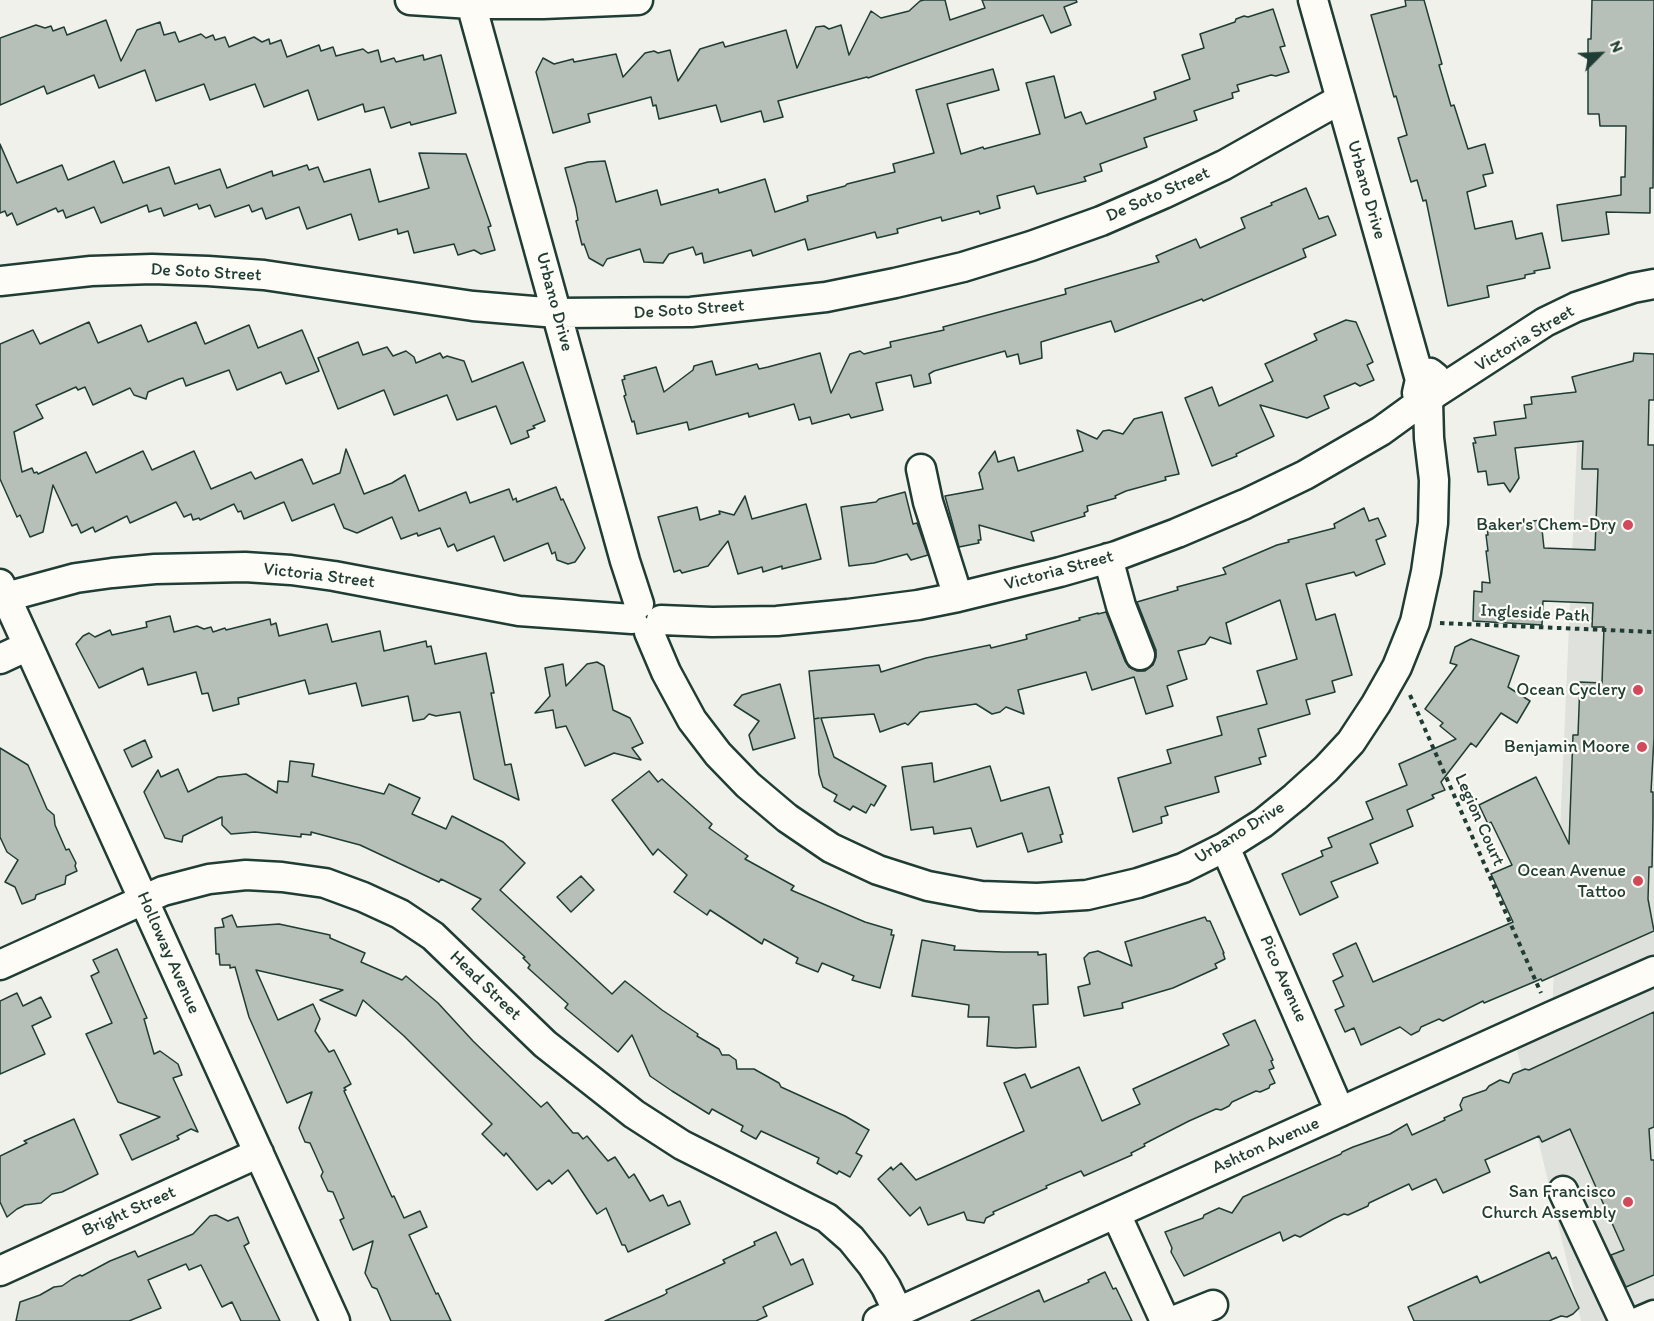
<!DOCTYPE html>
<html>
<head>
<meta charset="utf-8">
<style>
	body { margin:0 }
	#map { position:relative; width:1654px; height:1321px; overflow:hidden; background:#f0f1eb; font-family:Itim,sans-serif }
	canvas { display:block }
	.north { position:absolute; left:1570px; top:24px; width:60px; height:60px; -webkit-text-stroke:4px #fdfcf7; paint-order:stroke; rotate:66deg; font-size:16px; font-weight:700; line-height:24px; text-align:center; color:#1f3d34 }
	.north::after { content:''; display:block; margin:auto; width:21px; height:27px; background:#1f3d34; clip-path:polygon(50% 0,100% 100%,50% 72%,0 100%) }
</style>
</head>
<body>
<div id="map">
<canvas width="1654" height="1321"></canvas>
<div class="north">N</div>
</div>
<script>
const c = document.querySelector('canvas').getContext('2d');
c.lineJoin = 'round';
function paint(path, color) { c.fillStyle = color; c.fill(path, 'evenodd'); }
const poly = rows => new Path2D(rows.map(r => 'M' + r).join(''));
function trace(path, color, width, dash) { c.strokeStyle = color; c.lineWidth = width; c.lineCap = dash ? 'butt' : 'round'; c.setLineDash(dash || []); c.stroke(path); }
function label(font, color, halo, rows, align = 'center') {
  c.font = font + ' Itim,sans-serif'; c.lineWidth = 4.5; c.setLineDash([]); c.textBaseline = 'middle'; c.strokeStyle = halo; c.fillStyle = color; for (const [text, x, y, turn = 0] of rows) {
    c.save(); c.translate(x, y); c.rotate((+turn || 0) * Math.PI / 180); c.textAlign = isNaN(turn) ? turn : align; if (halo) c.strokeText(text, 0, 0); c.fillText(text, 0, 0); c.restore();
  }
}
paint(poly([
	[1577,442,1654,445,1654,1321,1581,1321,1513,1033,1552,1015]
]), '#dfe2dc');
const building = poly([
	[924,0,945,0,950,20,985,8,982,0,1076,0,1077,2,1064,7,1071,25,1051,33,1043,15,868,78,867,77,778,101,783,117,764,122,761,111,721,122,716,105,659,119,656,105,653,106,651,97,588,114,590,122,553,133,536,72,543,58,554,64,573,59,574,62,616,54,623,77,645,53,654,51,658,53,670,50,678,81,700,49,723,42,725,47,786,30,797,68,816,27,824,26,829,29,841,25,849,55,871,11,881,18,909,11,920,1,924,0],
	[1405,0,1424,0,1442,64,1439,65,1451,106,1454,105,1468,149,1485,144,1493,173,1483,175,1486,186,1467,192,1475,229,1512,221,1516,239,1542,233,1550,268,1534,271,1535,273,1525,275,1525,278,1487,286,1489,297,1448,306,1426,200,1423,201,1417,180,1411,182,1398,138,1407,135,1396,96,1394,97,1371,15,1406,6,1405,0],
	[1592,0,1654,0,1653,188,1650,188,1650,213,1606,212,1609,234,1562,241,1557,205,1621,195,1621,177,1625,177,1626,126,1600,126,1599,114,1588,114,1588,39,1591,39,1592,0],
	[1273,9,1285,46,1280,47,1289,72,1276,76,1271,75,1237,85,1239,91,1232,93,1233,98,1194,111,1197,120,1144,138,1147,147,1100,164,1102,171,1084,177,1086,181,1037,194,1034,186,997,196,1000,208,980,214,979,211,942,221,941,217,897,229,898,233,877,238,875,232,808,250,805,239,753,256,751,250,704,263,702,253,696,255,693,247,669,254,663,263,644,262,640,249,607,259,603,266,589,258,584,244,582,245,576,221,578,220,576,208,565,168,588,162,605,161,616,202,657,190,661,205,718,189,719,193,765,179,775,212,808,201,807,196,845,186,847,184,895,172,893,164,934,153,916,90,993,69,999,90,947,104,961,154,983,147,984,149,1040,134,1026,83,1054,76,1065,118,1081,112,1086,124,1156,99,1154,92,1190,79,1182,55,1204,48,1200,34,1235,22,1236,19,1244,16,1248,17,1273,9],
	[106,20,121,61,137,30,160,22,164,35,175,32,179,42,201,34,206,38,213,35,215,40,225,37,229,47,254,37,262,42,269,39,270,44,281,40,287,57,319,45,321,51,333,47,336,56,363,49,368,53,378,50,381,62,394,58,396,62,423,55,424,60,441,55,456,113,411,125,410,122,391,128,384,107,365,112,363,104,318,120,308,90,264,107,255,84,210,100,204,84,156,101,145,70,99,88,94,75,47,94,44,86,0,105,0,38,36,25,45,28,51,26,53,31,64,27,67,35,106,20],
	[0,144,17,183,62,165,68,180,114,161,123,183,169,167,175,184,220,169,227,188,272,171,273,176,307,165,309,170,318,167,324,182,370,169,379,202,429,188,419,153,466,154,491,226,488,227,495,250,481,254,474,250,458,255,454,244,414,253,408,231,398,234,397,229,359,240,351,214,307,229,299,207,266,219,262,208,252,212,249,205,215,217,210,205,199,209,197,204,164,216,161,208,149,212,147,205,101,223,94,207,66,218,63,210,58,212,56,208,17,225,12,213,7,216,5,211,0,213,0,144],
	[1306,188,1319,219,1328,216,1336,235,1303,249,1306,257,1203,301,1202,299,1115,332,1111,321,1041,342,1042,358,1020,364,1018,354,1007,357,1005,351,934,371,929,374,931,383,914,387,911,375,876,383,883,410,851,418,849,414,812,424,810,417,799,420,794,404,749,417,748,413,689,430,687,422,637,434,634,421,632,422,624,396,626,395,622,380,625,379,624,376,656,367,664,392,693,370,694,366,712,361,716,375,757,364,759,369,768,367,820,353,831,393,850,354,860,351,864,354,891,347,890,342,944,330,943,327,1066,294,1065,289,1159,262,1156,256,1196,239,1200,248,1245,228,1241,218,1272,205,1271,203,1306,188],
	[1346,320,1356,322,1373,362,1367,365,1374,380,1360,386,1355,383,1324,396,1329,408,1307,418,1260,405,1274,436,1236,454,1237,456,1212,466,1185,398,1212,387,1219,406,1273,381,1265,364,1317,340,1314,334,1346,320],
	[89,322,98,343,141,325,148,342,196,322,205,344,249,325,258,348,302,330,319,371,286,384,281,372,237,390,229,370,186,386,183,378,179,379,148,392,146,399,134,395,130,388,93,405,85,387,78,390,76,387,36,405,43,418,14,432,22,472,32,468,34,473,37,472,38,474,86,452,96,473,143,451,152,470,194,451,211,489,251,472,255,479,302,459,313,484,340,473,346,449,364,494,392,483,405,475,419,511,466,492,470,503,509,489,513,500,516,498,517,502,556,487,561,500,563,499,585,548,575,562,568,564,557,560,555,552,552,554,548,543,504,561,494,536,457,551,454,544,448,547,440,528,418,536,417,533,401,539,392,517,357,533,344,528,334,504,292,521,284,502,244,519,241,511,238,512,234,504,200,520,199,518,193,520,191,514,184,517,176,502,130,523,127,516,95,532,93,527,81,533,77,524,72,526,53,485,43,532,30,537,20,515,17,517,0,479,0,344,33,330,40,344,89,322],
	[358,342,363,355,387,347,393,356,406,351,414,357,416,363,440,353,443,358,447,356,464,361,472,382,523,362,545,421,533,426,535,428,527,431,529,437,511,444,496,406,457,420,447,395,394,415,384,390,338,409,318,358,358,342],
	[1634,353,1654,354,1654,400,1649,400,1648,445,1654,445,1654,738,1651,792,1653,792,1653,819,1652,867,1649,867,1648,899,1654,931,1542,981,1541,979,1484,1003,1483,1001,1443,1021,1439,1019,1421,1027,1419,1031,1411,1035,1400,1027,1361,1045,1354,1028,1345,1032,1335,1010,1344,1006,1333,981,1343,976,1333,954,1356,943,1373,982,1513,922,1491,874,1512,865,1491,822,1488,824,1479,805,1536,777,1569,844,1573,735,1578,735,1580,682,1602,683,1604,627,1592,627,1593,603,1543,601,1542,625,1473,621,1474,591,1482,592,1482,582,1490,583,1486,551,1488,551,1486,535,1488,535,1487,527,1541,520,1544,548,1595,550,1598,469,1582,469,1583,441,1515,448,1519,478,1510,492,1504,483,1488,485,1486,471,1478,472,1473,443,1476,443,1474,438,1496,435,1494,422,1526,418,1524,405,1532,404,1531,397,1576,392,1572,377,1633,361,1634,353],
	[1162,412,1179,474,1165,477,1166,480,1126,491,1115,496,1116,498,1087,506,1088,511,1084,513,1085,516,1031,532,1034,541,979,525,981,540,978,540,979,543,959,547,945,496,983,489,979,473,995,451,998,462,1014,457,1018,471,1083,451,1077,430,1097,439,1103,431,1109,430,1123,434,1134,419,1162,412],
	[905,492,913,524,917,523,928,555,911,560,907,554,874,563,849,566,841,507,876,502,879,499,905,492],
	[745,496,752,519,806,504,821,559,782,569,782,566,763,572,762,567,738,574,728,541,708,566,682,573,680,570,674,572,658,517,697,507,700,520,720,514,719,511,734,515,745,496],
	[1364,508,1369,521,1378,518,1386,536,1376,540,1385,564,1356,576,1354,572,1306,584,1316,620,1335,614,1352,675,1332,681,1335,692,1306,700,1310,714,1258,729,1266,756,1259,758,1261,764,1215,777,1219,792,1165,807,1168,815,1161,817,1162,823,1133,832,1118,778,1171,763,1167,750,1222,735,1217,717,1267,704,1257,671,1297,659,1280,600,1226,623,1231,644,1210,637,1205,644,1178,651,1187,679,1167,686,1173,706,1146,714,1134,677,1092,690,1086,672,1018,690,1024,714,1006,707,1000,712,992,714,976,704,920,712,908,725,905,723,880,732,874,714,821,718,834,757,886,786,874,806,871,804,866,813,853,806,850,810,834,801,837,795,823,787,819,774,814,719,819,718,814,719,809,671,879,665,881,672,926,658,990,645,991,648,1027,639,1026,635,1080,620,1079,618,1098,613,1098,614,1106,612,1125,661,1129,667,1137,671,1145,671,1153,665,1156,657,1156,650,1137,602,1178,590,1177,587,1226,574,1223,568,1277,545,1289,542,1288,540,1335,528,1334,524,1364,508],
	[170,616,174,632,197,626,204,629,211,627,213,632,225,628,226,630,270,619,271,625,276,623,279,636,327,624,332,642,380,631,384,651,426,641,427,647,431,646,435,664,486,653,494,693,491,693,505,765,511,764,519,800,474,779,460,712,436,716,429,714,424,719,413,721,408,696,362,706,356,683,309,694,305,680,238,698,239,704,213,711,208,693,202,694,196,672,148,685,143,668,99,688,76,644,83,636,89,633,95,637,110,630,112,635,147,627,146,622,170,616],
	[1471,639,1519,656,1508,687,1530,701,1517,723,1501,713,1476,747,1471,743,1441,782,1445,790,1432,795,1434,798,1407,810,1413,826,1370,844,1378,863,1331,882,1338,897,1300,915,1282,874,1323,856,1321,851,1332,847,1328,838,1373,819,1366,802,1407,785,1399,764,1456,739,1440,726,1443,723,1425,709,1457,665,1450,663,1455,647,1471,639],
	[597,662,604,666,613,710,630,718,643,743,632,748,641,760,614,753,585,766,566,726,556,728,553,710,535,713,550,696,545,668,563,664,566,686,587,664,597,662],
	[780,684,795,738,753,750,749,735,759,721,734,705,742,695,780,684],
	[145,740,152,757,132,767,124,750,145,740],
	[0,748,28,765,47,809,54,815,55,825,66,850,69,849,76,863,75,866,77,871,66,876,65,884,36,895,35,899,22,904,15,887,5,882,18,860,7,852,0,837,0,748],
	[290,761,314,764,312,776,384,794,389,784,420,798,412,814,446,829,452,816,503,842,525,863,500,890,612,994,625,981,662,1010,698,1034,697,1036,719,1049,722,1055,729,1055,736,1060,737,1069,754,1069,779,1083,781,1087,845,1116,869,1130,856,1153,862,1156,850,1177,839,1171,837,1174,817,1163,819,1158,761,1131,756,1139,741,1131,743,1126,712,1109,709,1114,672,1091,650,1076,632,1035,618,1052,565,1008,568,1004,528,968,530,965,523,958,525,957,472,909,481,899,441,879,439,882,360,845,311,832,311,835,301,834,301,837,255,832,231,834,222,825,222,817,183,836,182,842,165,838,144,792,158,770,161,777,178,769,188,792,218,777,246,774,277,793,278,781,288,782,290,761],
	[932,763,934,782,990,766,1001,801,1049,787,1063,834,1060,835,1062,842,1028,852,1022,833,977,847,971,828,934,834,933,827,911,830,902,767,932,763],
	[649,771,658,782,662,779,712,824,709,828,748,856,745,859,794,886,791,890,865,922,892,930,891,935,894,935,880,988,852,980,854,976,822,963,818,972,796,963,798,958,764,939,762,944,710,910,707,915,674,892,687,875,658,849,653,855,612,800,649,771],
	[581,876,594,890,571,912,557,897,581,876],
	[232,915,237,927,279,924,330,935,330,938,365,953,361,962,402,980,406,976,438,1003,473,1041,541,1107,547,1102,573,1133,578,1133,583,1139,587,1136,608,1161,615,1157,629,1178,634,1174,650,1201,663,1195,668,1206,680,1201,690,1224,628,1252,625,1245,622,1245,606,1208,597,1214,568,1170,552,1184,549,1180,537,1190,506,1153,504,1156,482,1134,492,1124,404,1036,363,1000,356,1016,320,1000,343,990,256,970,278,1020,313,1004,320,1019,315,1031,329,1052,334,1050,351,1084,344,1088,346,1090,344,1091,392,1197,394,1196,404,1218,420,1211,427,1227,409,1235,436,1294,438,1293,451,1321,391,1321,377,1289,372,1287,365,1273,373,1241,353,1250,340,1220,344,1218,333,1192,328,1191,321,1176,323,1172,310,1143,305,1142,299,1128,312,1092,287,1103,249,1017,235,967,230,968,230,965,220,965,219,954,216,954,215,928,224,927,222,919,232,915],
	[1205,917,1207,921,1210,921,1224,953,1223,953,1225,959,1215,964,1217,968,1173,988,1122,1003,1123,1008,1084,1016,1078,987,1090,984,1084,958,1089,953,1098,951,1132,966,1125,942,1205,917],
	[922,940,955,946,954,950,1003,952,1038,952,1038,955,1046,954,1048,1004,1033,1005,1036,1047,1016,1048,987,1046,989,1017,968,1017,969,1005,912,996,922,940],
	[117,949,147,1018,144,1019,154,1054,160,1051,178,1064,182,1075,173,1078,198,1132,191,1129,177,1136,179,1139,132,1160,120,1135,160,1117,118,1102,86,1034,112,1023,91,976,99,972,93,960,117,949],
	[17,993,23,1006,41,997,51,1017,32,1026,45,1054,0,1074,0,1001,17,993],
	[1654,1012,1654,1127,1649,1129,1651,1160,1654,1160,1654,1275,1626,1287,1611,1255,1624,1250,1570,1129,1542,1142,1539,1136,1485,1160,1490,1172,1443,1193,1436,1179,1412,1190,1409,1184,1369,1203,1368,1206,1348,1215,1344,1214,1333,1219,1300,1237,1295,1235,1283,1241,1280,1232,1184,1276,1171,1252,1172,1248,1165,1232,1203,1218,1204,1215,1219,1208,1232,1213,1243,1197,1341,1154,1342,1152,1353,1147,1390,1134,1407,1124,1412,1135,1445,1120,1444,1118,1462,1110,1460,1105,1463,1098,1486,1090,1489,1086,1500,1080,1509,1083,1513,1074,1525,1069,1529,1070,1654,1012],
	[1255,1020,1273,1060,1271,1061,1274,1068,1269,1070,1275,1083,1270,1085,1269,1088,1260,1092,1256,1091,1232,1102,1229,1106,1221,1110,1216,1109,1189,1121,1144,1144,1145,1146,1131,1153,1132,1155,1084,1176,1081,1171,1046,1186,1047,1188,993,1212,994,1214,986,1218,984,1223,967,1220,964,1212,928,1225,920,1207,910,1216,878,1179,891,1167,893,1170,901,1163,916,1180,1024,1131,1004,1083,1025,1074,1031,1088,1079,1067,1102,1121,1140,1104,1133,1089,1229,1045,1223,1034,1255,1020],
	[74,1119,98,1174,62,1192,52,1194,41,1203,25,1205,17,1209,7,1217,0,1202,0,1156,27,1143,24,1141,74,1119],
	[216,1215,228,1221,238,1217,249,1243,244,1246,280,1321,241,1321,232,1302,222,1307,201,1265,189,1270,186,1264,148,1280,161,1308,129,1321,16,1321,20,1302,40,1295,54,1287,62,1286,72,1279,80,1275,82,1276,110,1261,135,1251,138,1257,193,1234,210,1216,216,1215],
	[776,1232,791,1265,803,1259,813,1284,763,1307,767,1316,756,1321,605,1321,664,1295,667,1293,666,1290,725,1263,723,1260,755,1245,754,1242,776,1232],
	[1549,1252,1552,1259,1556,1257,1579,1308,1573,1314,1567,1317,1561,1316,1549,1321,1414,1321,1408,1307,1477,1276,1480,1283,1549,1252],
	[1105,1272,1113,1289,1116,1288,1132,1321,971,1321,1039,1290,1044,1302,1089,1282,1088,1280,1105,1272]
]);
paint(building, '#b6bfb8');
trace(building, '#1f3d34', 1.5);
const minor = poly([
	[410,0,471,4,543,4,638,0],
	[470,0,625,561,639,604],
	[1313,0,1420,380],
	[0,281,91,271,152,269,208,271,264,275,473,306,557,313,691,312,826,297,895,283,963,267,1031,246,1101,221,1163,194,1224,165,1341,99],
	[1434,394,1545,322,1576,307,1633,288,1654,284],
	[921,469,928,502,958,597],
	[1108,558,1121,606,1140,655],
	[0,584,335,1321],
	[6,597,76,578,112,573,155,569,245,567,291,570,334,576,519,611,632,619],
	[661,620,712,622,777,621,848,614,918,605,958,597,1060,572,1116,556,1177,533,1245,504,1305,475,1381,431,1421,402,1428,401,1434,394,1436,384,1435,377,1430,373,1423,376,1419,384,1417,393,1421,402],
	[649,632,666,672,692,720,718,754,748,785,787,818,831,848,878,870,928,886,981,896,1037,898,1087,895,1138,883,1183,868,1225,847,1263,823,1295,797,1326,769,1351,742,1376,704,1397,667,1415,622,1426,572,1433,523,1434,480,1429,438,1428,401],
	[0,659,28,646],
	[1225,847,1340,1112],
	[0,965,163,891,209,879,246,875,282,877,325,883,363,897,400,914,433,936,545,1044,634,1114,682,1145,827,1218,851,1239,872,1265,886,1287,898,1312],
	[1563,1191,1624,1321],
	[1116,1214,1165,1321],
	[0,1271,259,1153],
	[878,1321,1552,1016,1654,971],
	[1173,1321,1213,1305],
	[1640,1321,1654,1315]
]);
trace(minor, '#1f3d34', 33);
trace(poly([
	[1440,623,1654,632],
	[1410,695,1541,993]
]), '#1f3d34', 4, [4.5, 4.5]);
trace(minor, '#fdfcf7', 28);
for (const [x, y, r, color] of [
	[1628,525,6,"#d1495b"],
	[1638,690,6,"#d1495b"],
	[1642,747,6,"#d1495b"],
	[1638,881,6,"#d1495b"],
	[1628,1202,6,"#d1495b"]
]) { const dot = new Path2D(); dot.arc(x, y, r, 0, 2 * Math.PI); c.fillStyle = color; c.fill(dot); trace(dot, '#fdfcf7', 2); }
label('18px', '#1f3d34', '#fdfcf7', [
	["Urbano Drive",1366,190,74],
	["De Soto Street",1158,195,-24],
	["De Soto Street",206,273,3],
	["Urbano Drive",554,302,75],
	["De Soto Street",689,310,-4],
	["Victoria Street",1525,339,-31],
	["Victoria Street",1059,571,-15],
	["Victoria Street",319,576,7],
	["Ingleside Path",1535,614,3],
	["Legion Court",1479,820,66],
	["Urbano Drive",1240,833,-32],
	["Holloway Avenue",168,953,66],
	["Pico Avenue",1283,979,66],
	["Head Street",485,986,44],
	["Ashton Avenue",1266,1146,-24],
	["Bright Street",129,1212,-24]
]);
label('18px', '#1f3d34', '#fdfcf7', [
	["Baker's Chem-Dry",1616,525],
	["Ocean Cyclery",1626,690],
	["Benjamin Moore",1630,747],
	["Ocean Avenue",1626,871],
	["Tattoo",1626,892],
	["San Francisco",1616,1192],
	["Church Assembly",1616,1213]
], 'right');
</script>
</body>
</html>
